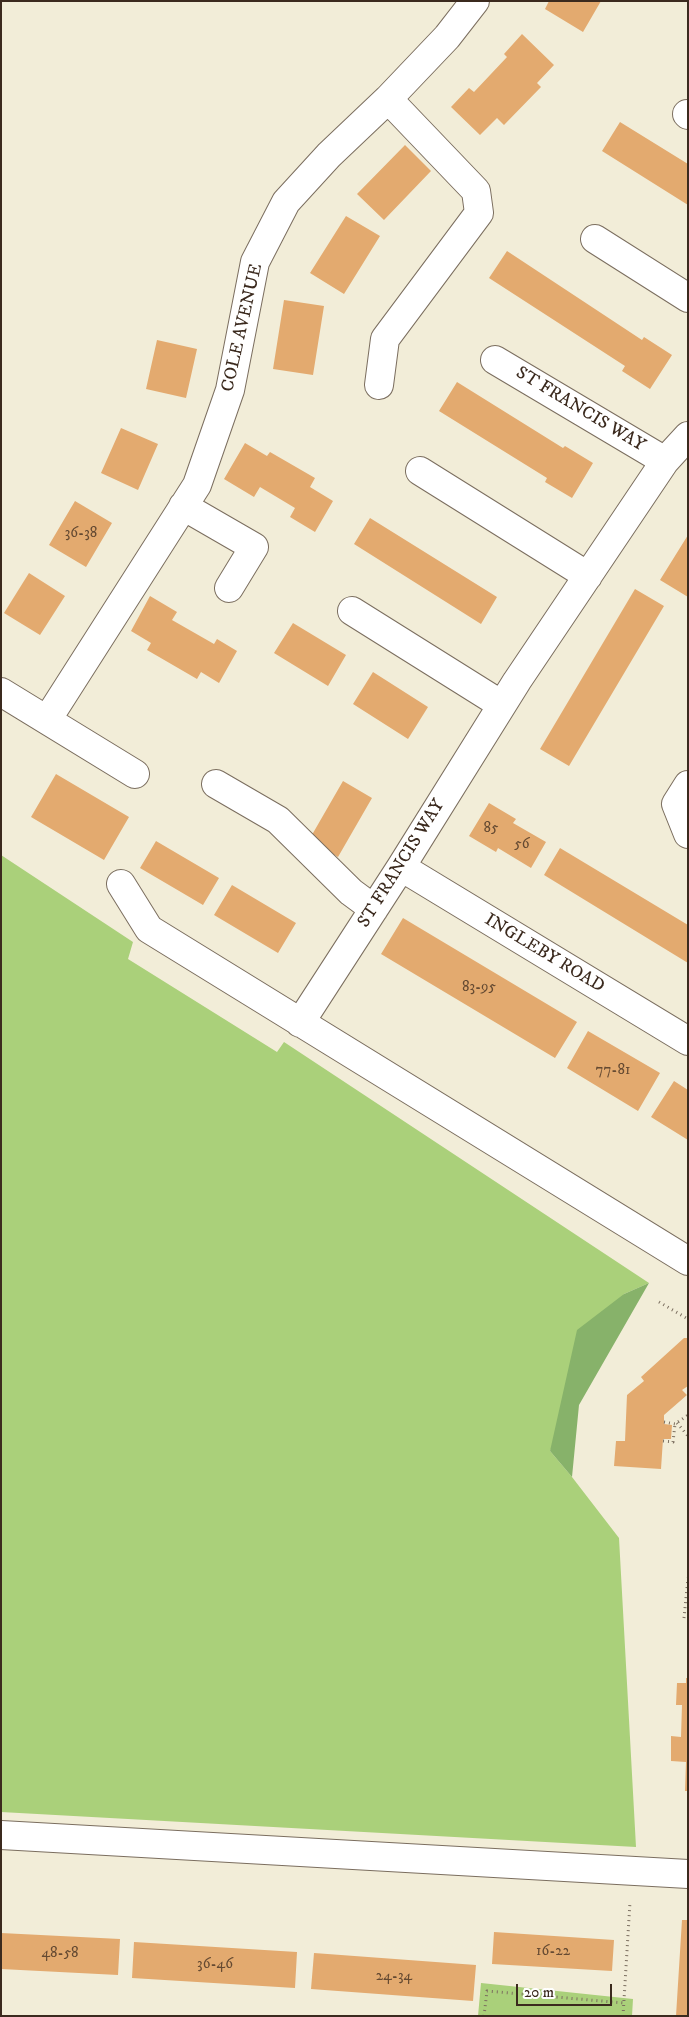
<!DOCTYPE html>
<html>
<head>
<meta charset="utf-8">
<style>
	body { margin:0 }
	#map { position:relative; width:689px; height:2017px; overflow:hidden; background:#f2edd8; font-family:"IM FELL DW Pica",serif }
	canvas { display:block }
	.frame { position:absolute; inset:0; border:2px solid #3b2a1e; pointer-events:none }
	.scale { position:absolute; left:516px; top:1984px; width:96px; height:22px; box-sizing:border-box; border:2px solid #3b2a1e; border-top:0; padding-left:6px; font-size:15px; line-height:18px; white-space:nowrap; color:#3b2a1e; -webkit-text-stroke:4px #fff; paint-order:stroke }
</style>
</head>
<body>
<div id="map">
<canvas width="689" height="2017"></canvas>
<div class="frame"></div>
<div class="scale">20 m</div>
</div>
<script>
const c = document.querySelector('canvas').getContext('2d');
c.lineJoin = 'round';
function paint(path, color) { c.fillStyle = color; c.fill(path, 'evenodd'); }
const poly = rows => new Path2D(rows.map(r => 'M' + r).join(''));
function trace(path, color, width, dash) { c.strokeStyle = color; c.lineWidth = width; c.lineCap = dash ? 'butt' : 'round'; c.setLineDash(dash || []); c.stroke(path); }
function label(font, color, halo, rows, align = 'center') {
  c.font = font + ' "IM FELL DW Pica",serif'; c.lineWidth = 4; c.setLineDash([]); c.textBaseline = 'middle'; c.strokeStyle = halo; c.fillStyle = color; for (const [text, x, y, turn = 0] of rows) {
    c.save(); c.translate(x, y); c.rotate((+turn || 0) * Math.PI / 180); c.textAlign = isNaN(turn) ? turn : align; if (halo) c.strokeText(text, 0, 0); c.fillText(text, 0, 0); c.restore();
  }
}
paint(poly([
	[1,855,133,942,128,959,277,1052,284,1042,649,1283,624,1294,550,1451,572,1477,619,1538,636,1847,1,1812],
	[481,1983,633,1999,632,2016,478,2016]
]), '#aad07a');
paint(poly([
	[649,1283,579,1405,572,1477,550,1451,577,1330,624,1294]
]), '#87b26a');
paint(poly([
	[549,1,601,1,583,32,545,9],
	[522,34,554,65,537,83,541,87,504,125,497,118,480,135,451,107,469,88,474,92,507,57,504,54],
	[620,122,688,164,688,205,602,151],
	[405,145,431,171,384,220,357,194],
	[346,216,380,236,344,294,310,273],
	[507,251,642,340,644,337,672,355,650,389,622,371,625,366,489,278],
	[284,300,324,306,313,375,273,369],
	[157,340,197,349,186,398,146,389],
	[457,382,563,448,565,446,593,463,572,498,545,482,547,478,439,411],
	[121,428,158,444,138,490,101,473],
	[245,443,267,456,270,452,315,478,310,487,333,501,315,532,290,517,295,508,260,487,254,497,224,479],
	[75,501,112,523,86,567,49,545],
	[370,518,497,597,481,624,354,544],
	[688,535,688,597,660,580],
	[29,573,65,596,40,635,4,613],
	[635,589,664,606,569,766,540,749],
	[150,596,177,612,172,620,214,644,217,639,237,651,219,683,201,672,197,679,147,650,151,643,131,631],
	[293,623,346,655,328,686,274,653],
	[373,672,428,707,408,739,353,704],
	[56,774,129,817,104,860,31,817],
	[343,781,372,798,338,857,309,840],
	[489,803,516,819,513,823,546,842,531,868,498,848,496,852,469,836],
	[156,841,219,878,203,905,140,868],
	[560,848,688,925,688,963,544,875],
	[232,885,296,923,278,953,214,915],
	[403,918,577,1022,555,1058,381,954],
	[588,1031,660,1073,638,1111,567,1068],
	[674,1081,688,1090,688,1140,651,1117],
	[684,1338,688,1338,688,1386,682,1390,687,1395,664,1415,664,1424,672,1425,671,1439,663,1439,661,1469,614,1466,616,1441,625,1441,627,1395,644,1381,641,1377],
	[686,1678,688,1678,688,1791,685,1791,686,1762,671,1761,671,1736,681,1737,682,1705,676,1705,677,1683,686,1683],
	[682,1920,688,1920,688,2016,676,2016],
	[494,1932,614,1940,612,1971,492,1964],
	[1,1933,120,1939,118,1975,1,1969],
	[134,1942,297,1952,295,1988,132,1978],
	[314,1953,476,1965,473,2001,311,1989]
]), '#e3aa6f');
const minor = poly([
	[687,114,688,115],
	[595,239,688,298],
	[495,360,665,461],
	[379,385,385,339,479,213,476,191,388,99],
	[420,471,588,576],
	[183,506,254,547,229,588],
	[352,611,502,705],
	[1,692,135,774],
	[47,720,197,485,230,390,255,262,286,202,329,155,388,99,447,37,475,1],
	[216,784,278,820,351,892,374,909],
	[688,785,676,804,688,834],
	[401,867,688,1041],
	[121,884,149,929,688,1261],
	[300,1023,401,867,517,681,665,461,688,436],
	[1,1835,688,1874]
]);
trace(minor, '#7b6e5f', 30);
trace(poly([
	[659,1302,688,1319],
	[664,1422,675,1424,688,1415],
	[677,1423,688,1436],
	[663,1441,673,1442,675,1424],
	[684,1618,688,1578],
	[484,2016,487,1991,624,2003],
	[623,2016,630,1902]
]), '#7b6e5f', 3, [1, 4]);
trace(minor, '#fff', 28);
label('15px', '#654a32', null, [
	["36-38",81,534],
	["85",491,829],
	["56",522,845],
	["83-95",479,988],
	["77-81",613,1071],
	["16-22",553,1952],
	["48-58",60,1954],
	["36-46",215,1965],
	["24-34",394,1977]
]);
label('18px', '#3b2a1e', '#fff', [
	["COLE AVENUE",243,328,-77],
	["ST FRANCIS WAY",580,410,31],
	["ST FRANCIS WAY",402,864,-58],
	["INGLEBY ROAD",544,954,31]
]);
</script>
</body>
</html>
